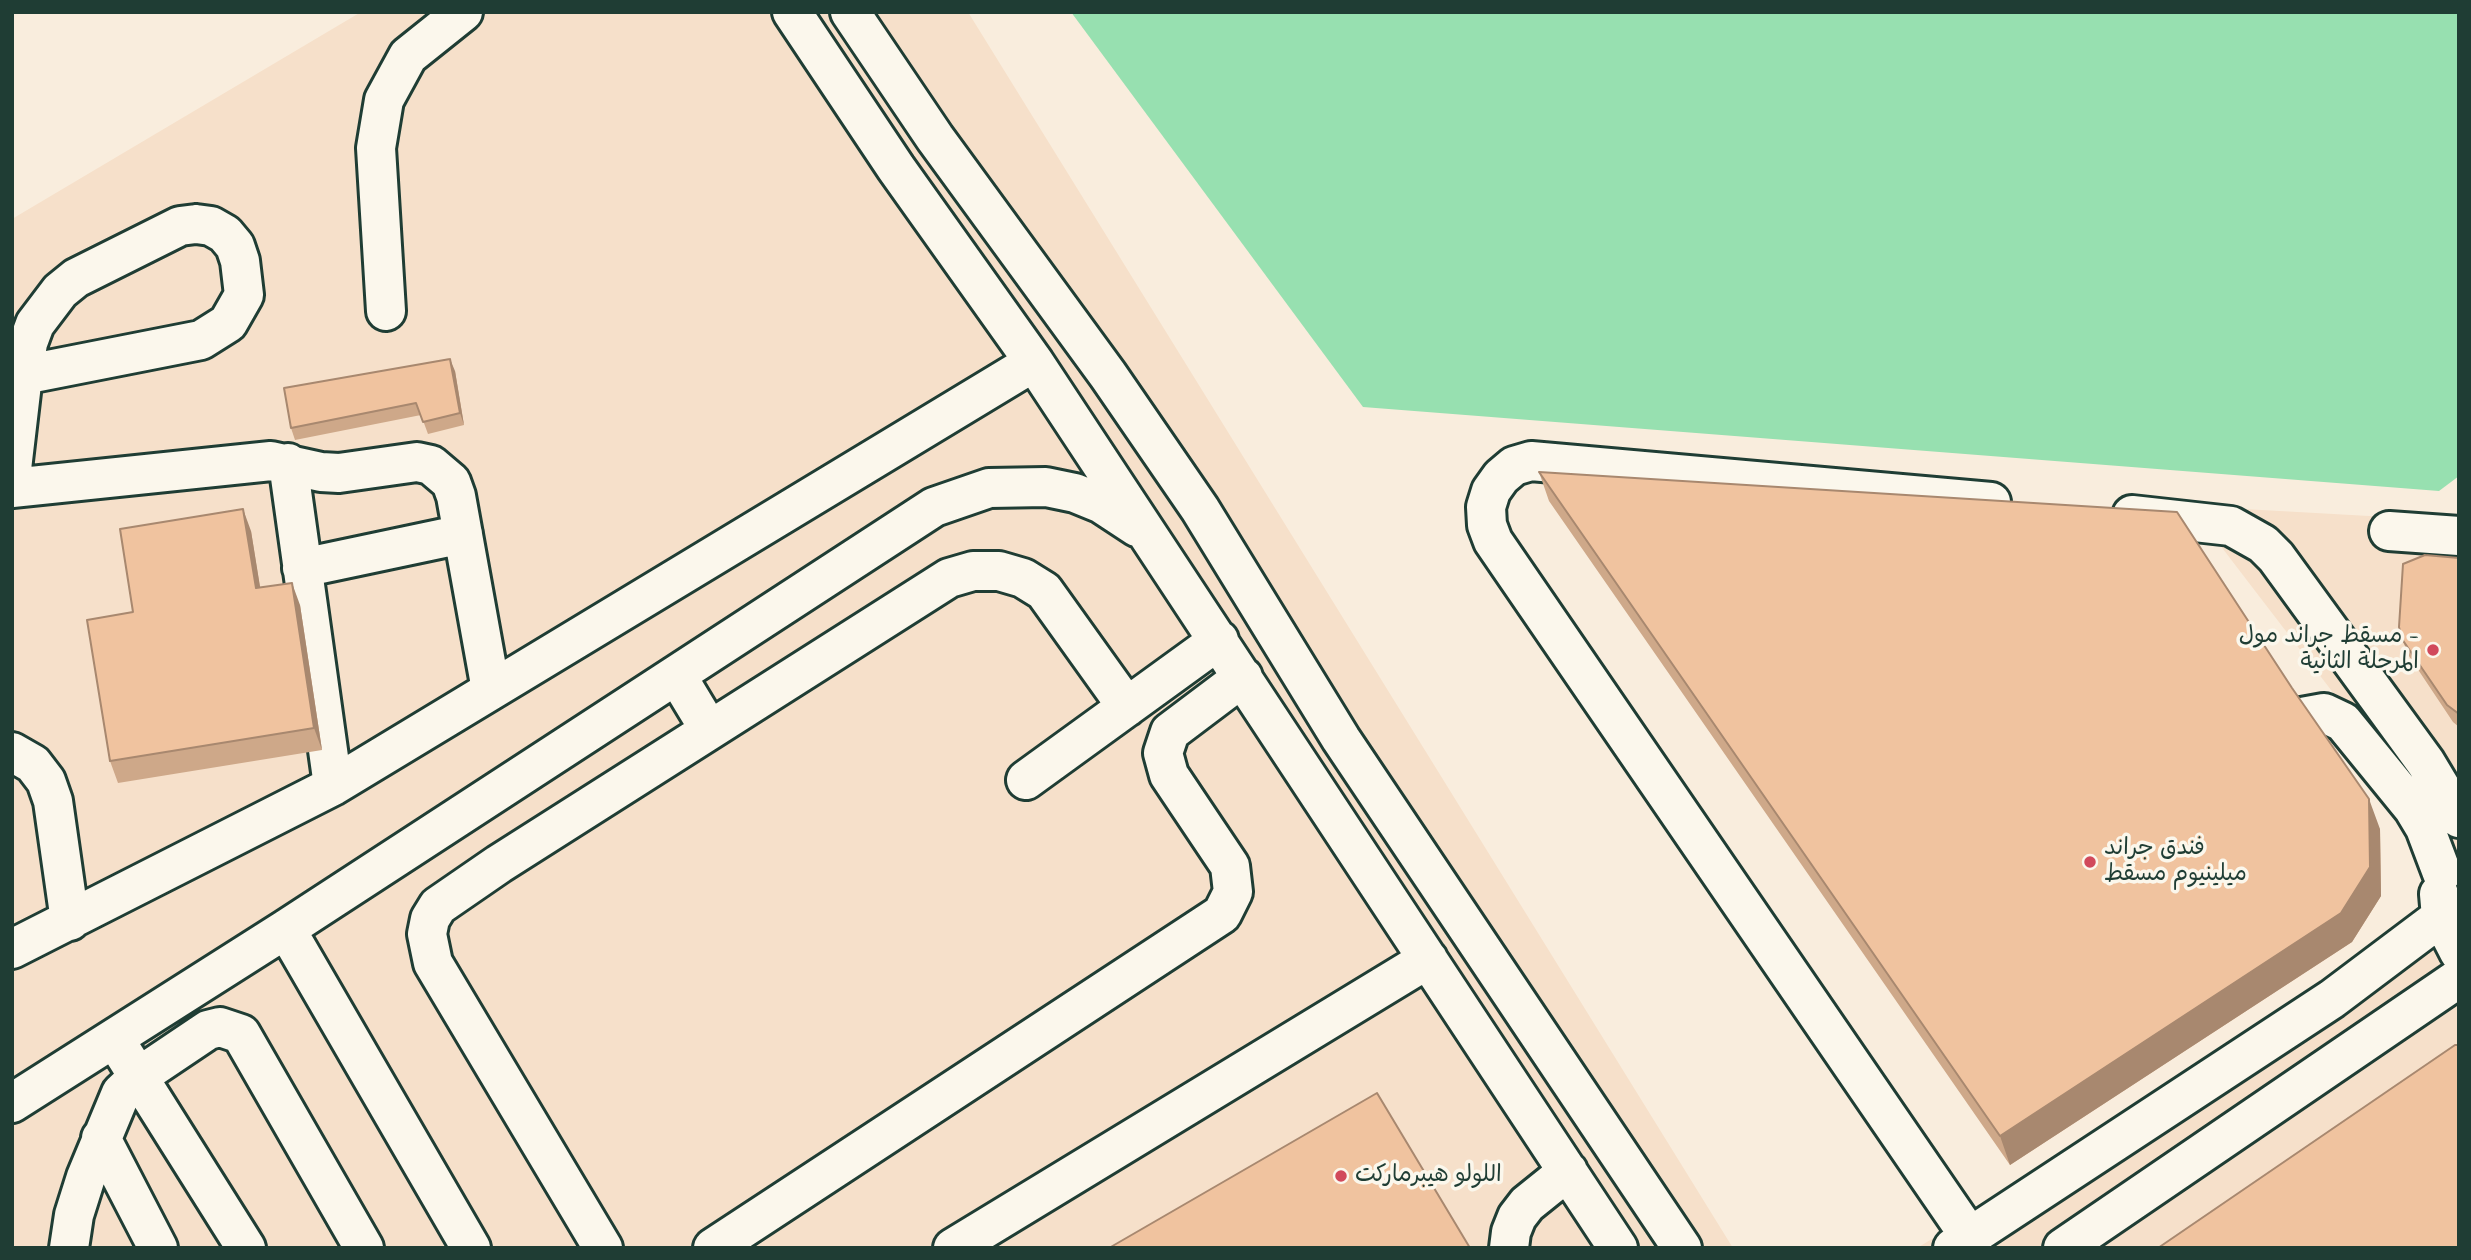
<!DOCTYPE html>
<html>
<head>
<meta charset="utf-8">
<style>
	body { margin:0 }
	#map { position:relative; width:2471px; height:1260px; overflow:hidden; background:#f9eddd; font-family:Mynerve,sans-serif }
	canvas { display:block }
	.frame { position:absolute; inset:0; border:14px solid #1f3d34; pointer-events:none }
</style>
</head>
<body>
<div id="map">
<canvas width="2471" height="1260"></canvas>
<div class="frame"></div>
</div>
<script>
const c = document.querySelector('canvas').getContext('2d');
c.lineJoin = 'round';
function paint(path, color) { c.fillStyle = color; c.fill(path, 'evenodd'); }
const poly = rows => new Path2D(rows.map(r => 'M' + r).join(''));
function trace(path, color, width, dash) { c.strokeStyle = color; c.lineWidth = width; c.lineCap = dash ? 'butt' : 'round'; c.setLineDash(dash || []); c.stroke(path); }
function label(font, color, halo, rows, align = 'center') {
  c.font = font + ' Mynerve,"Playpen Sans Arabic",sans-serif'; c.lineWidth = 7; c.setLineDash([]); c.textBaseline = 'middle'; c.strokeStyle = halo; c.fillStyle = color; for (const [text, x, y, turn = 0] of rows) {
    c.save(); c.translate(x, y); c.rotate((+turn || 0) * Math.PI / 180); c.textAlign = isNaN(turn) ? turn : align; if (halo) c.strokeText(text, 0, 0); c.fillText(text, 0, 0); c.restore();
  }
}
paint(poly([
	[361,12,968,12,1733,1248,12,1248,12,219],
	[2190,506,2459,521,2459,857],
	[2459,919,2459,1248,1917,1248]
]), '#f6e0ca');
paint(poly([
	[1071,12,2459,12,2459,476,2439,491,1363,407]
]), '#97e0b0');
const minor = poly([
	[792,12,896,168,1034,362,1618,1248],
	[850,12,935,138,1108,375,1200,509,1341,739,1682,1248],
	[196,224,211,226,225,234,235,246,240,261,244,295,228,323,201,340,23,375,28,343,35,324,60,291,76,278,180,226,196,224],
	[386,311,376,148,384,100,408,56,463,12],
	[288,463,333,786],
	[12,469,23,375],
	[12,488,271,461,321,472,339,473,417,462,431,465,451,482,456,496,491,690],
	[2132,515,2231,526,2263,544,2276,557,2426,763,2459,818],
	[2389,531,2459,536],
	[302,568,463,534],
	[677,676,709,729],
	[2302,717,2324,713,2343,722,2413,808,2425,828,2442,873],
	[12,752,33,764,46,781,53,801,70,921],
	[1026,780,1219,640],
	[2439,894,2441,917,2459,952],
	[286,929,471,1248],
	[12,949,333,786,1034,362],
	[124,1054,246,1248],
	[12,1103,286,929,934,507,989,488,1046,487,1075,493,1102,504,1137,527],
	[101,1138,158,1248],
	[1970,1237,1493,541,1487,525,1486,507,1491,491,1501,477,1514,466,1531,461,1991,502],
	[69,1248,74,1215,86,1177,121,1093,138,1077,208,1030,220,1027,241,1034,364,1248],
	[603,1248,433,963,427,934,430,919,438,906,499,864,949,578,973,571,999,571,1023,578,1044,591,1127,707],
	[713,1248,1222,914,1233,892,1230,866,1169,775,1163,753,1170,732,1243,677],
	[953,1248,1428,959],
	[1509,1248,1511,1232,1517,1217,1527,1204,1568,1171],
	[1953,1248,2332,999,2441,917],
	[2063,1248,2459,978]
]);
trace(minor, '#1f3d34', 44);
trace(minor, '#fbf7ec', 38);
paint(poly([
	[455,371,464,425,428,434,421,415,295,440,291,428],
	[1539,472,2380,829,2381,896,2352,942,2010,1165,1549,501],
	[251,531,260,588,300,605,322,750,118,783,110,761,133,612],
	[2459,558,2459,727,2453,722,2409,656,2402,639]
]), '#cea889');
paint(poly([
	[450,359,455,371,464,425,460,413],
	[243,509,251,531,264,611,256,588],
	[292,583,300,605,322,750,314,728],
	[2369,799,2380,829,2381,896,2352,942,2010,1165,2000,1136]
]), '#a8886f');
const building = poly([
	[450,359,460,413,423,422,416,403,291,428,284,388,450,359],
	[1539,472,2177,512,2292,688,2369,799,2370,867,2341,913,2000,1136,1539,472],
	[243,509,256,588,292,583,314,728,110,761,87,620,133,612,120,529,243,509],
	[2425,555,2459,558,2459,714,2447,705,2402,639,2399,627,2403,564,2425,555],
	[2455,1045,2459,1045,2459,1248,2158,1248,2455,1045],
	[1377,1093,1470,1248,1109,1248,1377,1093]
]);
paint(building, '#f0c39f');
trace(building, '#a8886f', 2);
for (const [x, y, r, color] of [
	[2433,650,7,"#d1495b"],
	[2090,862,7,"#d1495b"],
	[1341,1176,7,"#d1495b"]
]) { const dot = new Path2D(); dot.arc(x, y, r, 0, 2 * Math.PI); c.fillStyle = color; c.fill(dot); trace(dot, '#fbf7ec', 2.5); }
label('23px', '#1f3d34', '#fbf7ec', [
	["مسقط جراند مول -",2419,637,"right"],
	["المرحلة الثانية",2419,663,"right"],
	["فندق جراند",2104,849],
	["ميلينيوم مسقط",2104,875],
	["اللولو هيبرماركت",1355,1176]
], 'left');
</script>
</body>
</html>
